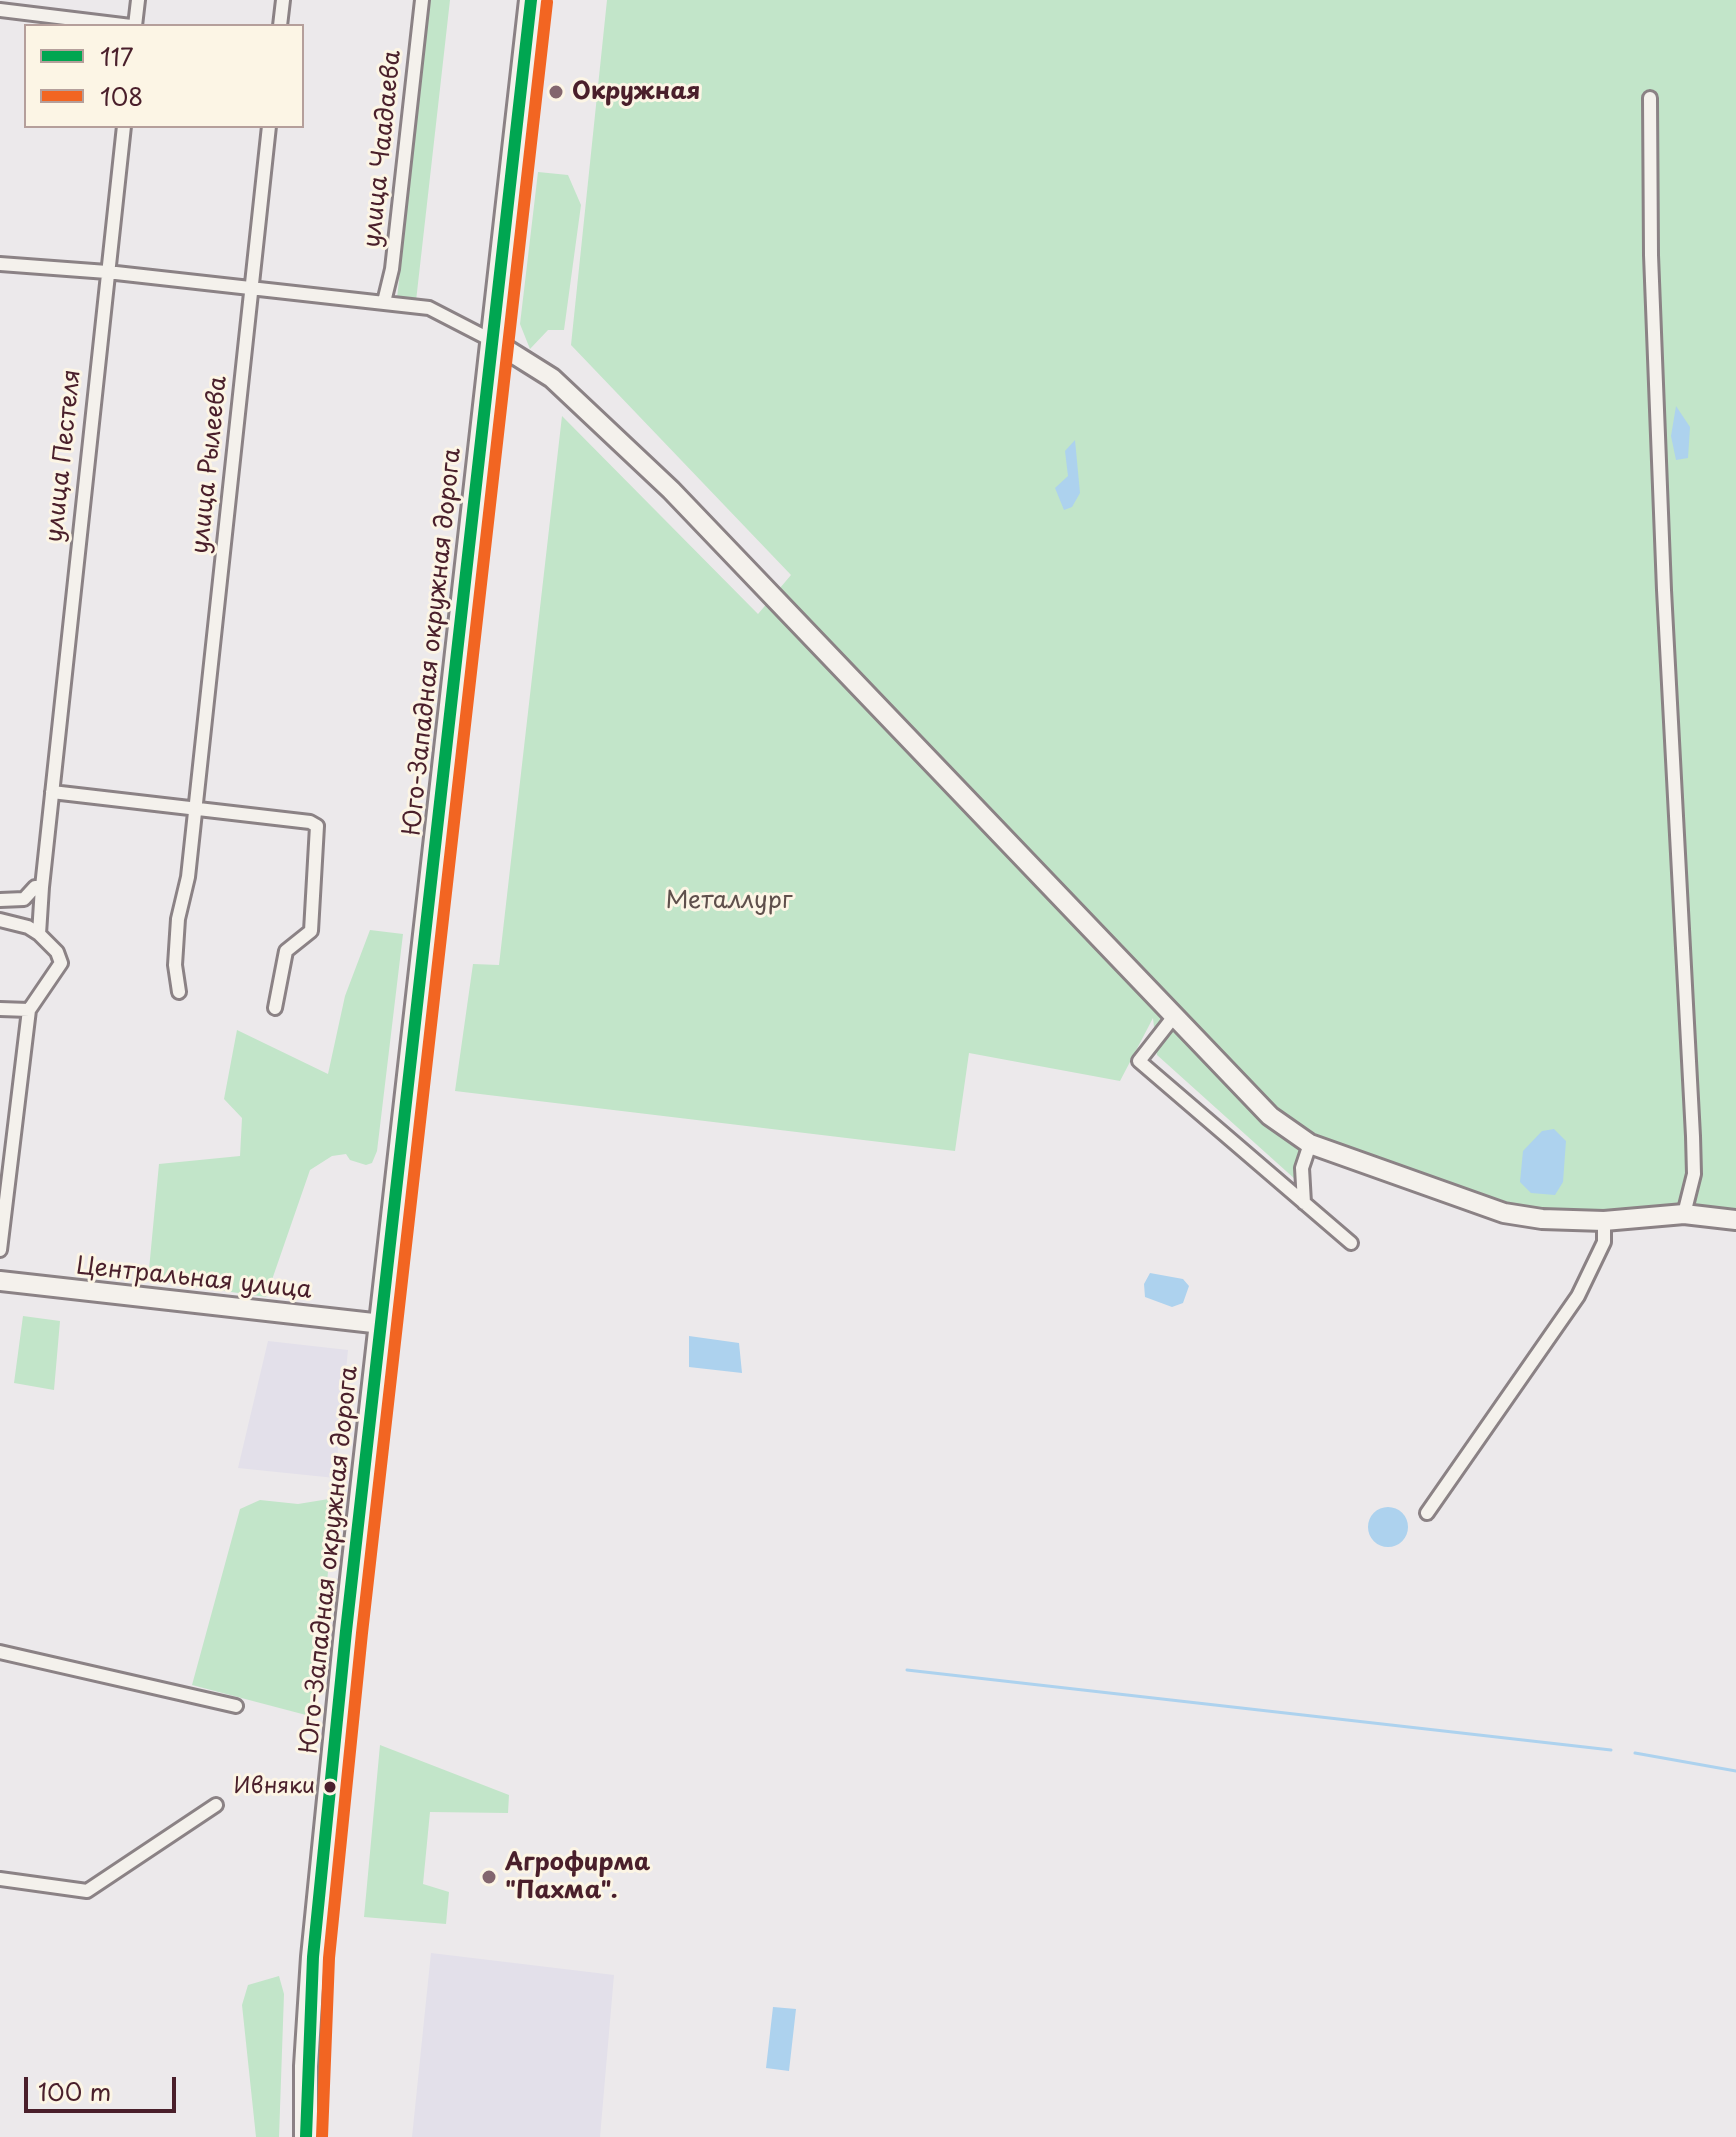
<!DOCTYPE html>
<html>
<head>
<meta charset="utf-8">
<style>
	body { margin:0 }
	#map { position:relative; width:1736px; height:2137px; overflow:hidden; background:#ece9eb; font-family:"Playpen Sans",sans-serif }
	canvas { display:block }
	.legend { position:absolute; left:24px; top:24px; width:280px; height:104px; box-sizing:border-box; background:#fcf5e5; border:2px solid #b59f9b; margin:0; padding:10px 14px; list-style:none; font-size:24px; color:#4a1f2b }
	.legend li { display:flex; align-items:center; gap:16px; height:40px }
	.legend b { width:40px; border:2px solid #b59f9b }
	.scale { position:absolute; left:24px; top:2077px; width:152px; height:36px; box-sizing:border-box; border:4px solid #4a1f2b; border-top:0; padding-left:10px; font-size:24px; line-height:28px; white-space:nowrap; color:#4a1f2b; -webkit-text-stroke:6px #fcf5e5; paint-order:stroke }
</style>
</head>
<body>
<div id="map">
<canvas width="1736" height="2137"></canvas>
<ul class="legend">
<li><b style="height:10px;background:#00a651"></b>117</li>
<li><b style="height:10px;background:#f26522"></b>108</li>
</ul>
<div class="scale">100 m</div>
</div>
<script>
const c = document.querySelector('canvas').getContext('2d');
c.lineJoin = 'round';
function paint(path, color) { c.fillStyle = color; c.fill(path, 'evenodd'); }
const poly = rows => new Path2D(rows.map(r => 'M' + r).join(''));
function trace(path, color, width, dash) { c.strokeStyle = color; c.lineWidth = width; c.lineCap = dash ? 'butt' : 'round'; c.setLineDash(dash || []); c.stroke(path); }
function label(font, color, halo, rows, align = 'center') {
  c.font = font + ' "Playpen Sans",sans-serif'; c.lineWidth = 6; c.setLineDash([]); c.textBaseline = 'middle'; c.strokeStyle = halo; c.fillStyle = color; for (const [text, x, y, turn = 0] of rows) {
    c.save(); c.translate(x, y); c.rotate((+turn || 0) * Math.PI / 180); c.textAlign = isNaN(turn) ? turn : align; if (halo) c.strokeText(text, 0, 0); c.fillText(text, 0, 0); c.restore();
  }
}
paint(poly([
	[268,1341,348,1350,335,1478,238,1468],
	[431,1953,614,1975,600,2137,412,2137]
]), '#e3e0ea');
paint(poly([
	[430,0,450,0,416,301,397,298],
	[607,0,1736,0,1736,1220,1542,1219,1310,1144,1306,1189,1157,1055,1153,1018,1120,1081,969,1053,955,1151,455,1091,473,964,499,965,562,416,758,614,791,575,571,345],
	[538,172,568,175,581,205,564,330,548,330,530,349,520,324],
	[370,930,403,934,377,1151,372,1163,366,1165,350,1160,346,1154,332,1156,310,1170,266,1297,148,1280,159,1164,240,1156,242,1118,224,1099,237,1030,328,1074,345,996],
	[23,1316,60,1321,54,1390,14,1383],
	[335,1498,315,1709,306,1715,192,1685,240,1509,260,1500,298,1504],
	[380,1745,509,1795,508,1813,430,1812,423,1884,449,1892,446,1924,364,1917],
	[279,1976,284,1994,279,2137,256,2137,242,2005,248,1985]
]), '#c2e5c9');
paint(poly([
	[1676,406,1690,427,1688,458,1676,460,1671,436],
	[1075,440,1080,493,1072,507,1064,510,1055,488,1068,476,1065,451],
	[1554,1129,1566,1141,1563,1182,1555,1195,1531,1193,1520,1182,1523,1151,1542,1131],
	[1150,1273,1183,1279,1189,1286,1183,1303,1172,1307,1145,1297,1144,1284],
	[689,1336,739,1343,742,1373,689,1367],
	'1368 1527a20 20 0 1 1 40 0a20 20 0 1 1-40 0Z',
	[773,2007,796,2009,789,2071,766,2068]
]), '#add2ee');
trace(poly([
	[907,1670,1611,1750],
	[1635,1753,1736,1771]
]), '#add2ee', 3);
const street = poly([
	[0,10,131,26],
	[135,26,138,0],
	[280,26,283,0],
	[1650,98,1651,255,1664,590,1693,1136,1694,1174,1684,1214],
	[0,264,107,272,429,308,493,341],
	[384,302,392,269,422,0],
	[52,792,310,822,317,826,311,931,286,951,275,1008],
	[0,900,24,899,35,887,42,887,124,126],
	[0,920,28,927,39,934],
	[179,992,175,965,178,919,188,877,269,126],
	[0,1009,29,1010,61,963,57,952,39,934,42,887],
	[1175,1015,1139,1061,1351,1243],
	[1304,1203,1302,1168,1310,1144],
	[0,1250,29,1010],
	[1427,1513,1578,1296,1604,1242,1604,1221],
	[0,1652,236,1706],
	[0,1879,87,1891,216,1805]
]);
const secondary = poly([
	[493,341,552,378,671,490,1270,1116,1310,1144,1504,1213,1542,1219,1604,1221,1684,1214,1736,1220],
	[0,1281,382,1324]
]);
const highway = poly([
	[306,2137,306,2066,313,1957,346,1631,531,0]
]);
trace(street, '#8b8285', 18);
trace(secondary, '#8b8285', 24);
trace(highway, '#8b8285', 28);
trace(street, '#f4f1ec', 12);
trace(secondary, '#f4f1ec', 18);
trace(highway, '#f4f1ec', 22);
trace(poly([
	[306,2137,313,1957,346,1631,531,0]
]), '#00a651', 12);
trace(poly([
	[322,2137,329,1958,362,1633,547,2]
]), '#f26522', 12);
for (const [x, y, r, color] of [
	[556,92,8,"#83666e"],
	[330,1787,7,"#4a1f2b"],
	[489,1877,8,"#83666e"]
]) { const dot = new Path2D(); dot.arc(x, y, r, 0, 2 * Math.PI); c.fillStyle = color; c.fill(dot); trace(dot, '#fcf5e5', 3); }
label('22px', '#4a1f2b', '#fcf5e5', [
	["Ивняки",315,1787]
], 'right');
label('bold 24px', '#4a1f2b', '#fcf5e5', [
	["Окружная",572,92],
	["Агрофирма",505,1863],
	["\"Пахма\".",505,1891]
], 'left');
label('24px', '#4a1f2b', '#fcf5e5', [
	["улица Чаадаева",383,149,-84],
	["улица Пестеля",64,456,-84],
	["улица Рылеева",210,465,-84],
	["Юго-Западная окружная дорога",433,642,-84],
	["Центральная улица",194,1279,6],
	["Юго-Западная окружная дорога",330,1560,-84]
]);
label('24px', '#5f504c', '#fcf5e5', [
	["Металлург",729,901]
]);
</script>
</body>
</html>
